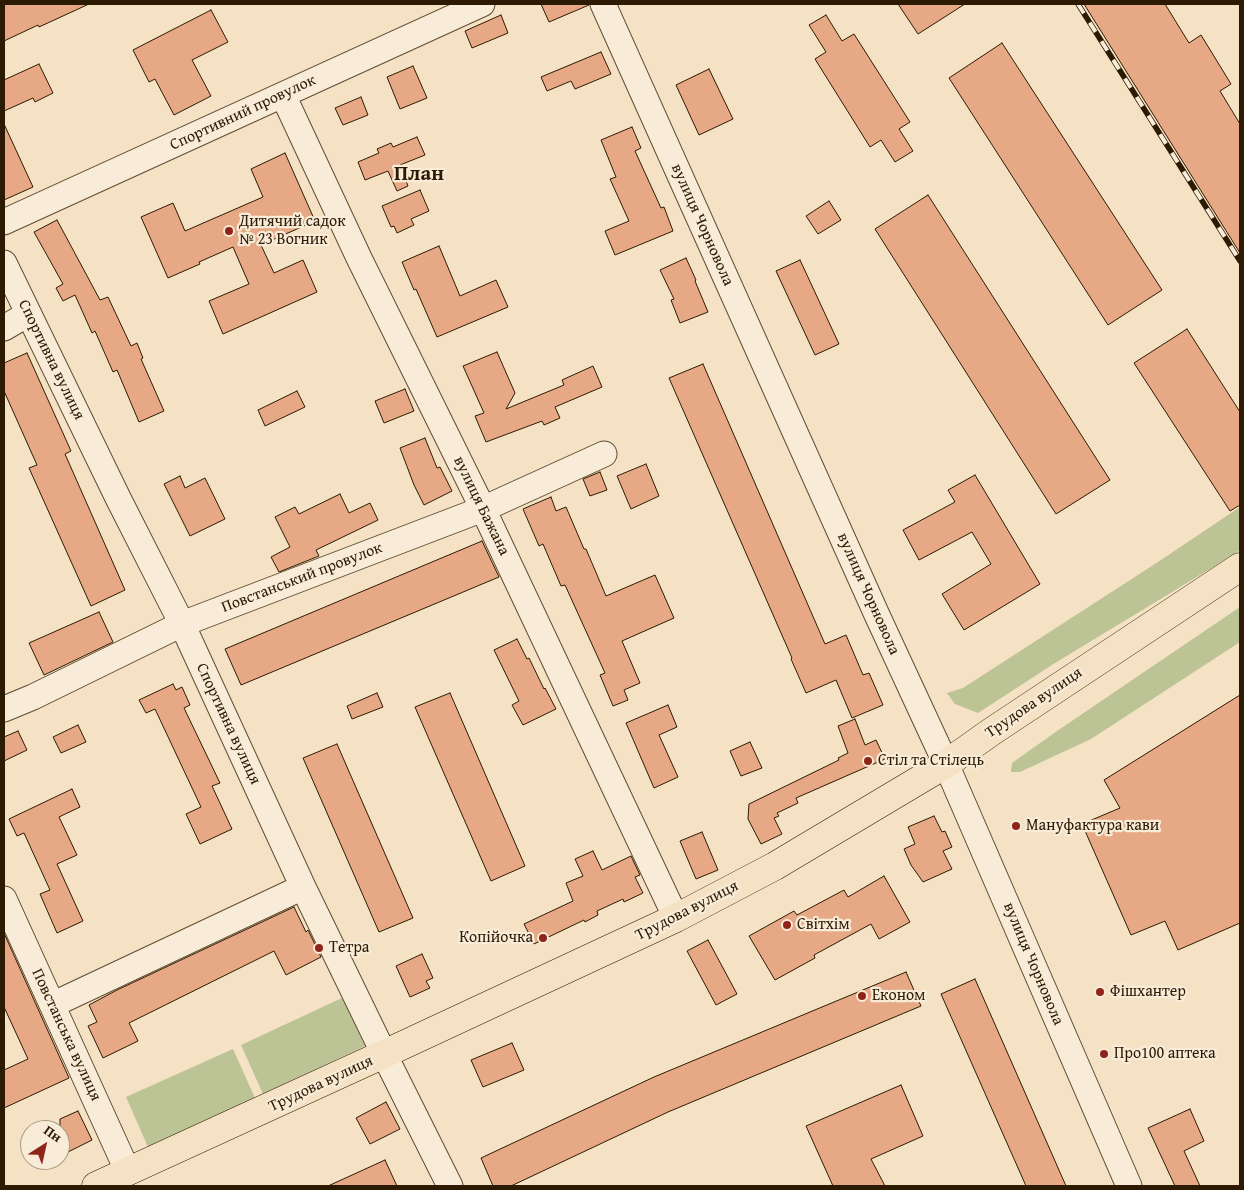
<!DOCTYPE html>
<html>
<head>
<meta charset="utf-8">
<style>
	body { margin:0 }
	#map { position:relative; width:1244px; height:1190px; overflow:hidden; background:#f5e1c3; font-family:"Gentium Book Plus",serif }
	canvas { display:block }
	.frame { position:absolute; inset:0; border:5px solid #2d1a02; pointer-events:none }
	.north { position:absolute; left:20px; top:1120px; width:50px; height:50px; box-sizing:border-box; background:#f8ecd8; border:1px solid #a79882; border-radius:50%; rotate:35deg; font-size:14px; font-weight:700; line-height:20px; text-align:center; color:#2d1a02 }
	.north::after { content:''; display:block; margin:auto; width:18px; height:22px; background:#8f2418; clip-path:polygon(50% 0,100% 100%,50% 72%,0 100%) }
</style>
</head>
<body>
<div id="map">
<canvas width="1244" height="1190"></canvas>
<div class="frame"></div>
<div class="north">Пн</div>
</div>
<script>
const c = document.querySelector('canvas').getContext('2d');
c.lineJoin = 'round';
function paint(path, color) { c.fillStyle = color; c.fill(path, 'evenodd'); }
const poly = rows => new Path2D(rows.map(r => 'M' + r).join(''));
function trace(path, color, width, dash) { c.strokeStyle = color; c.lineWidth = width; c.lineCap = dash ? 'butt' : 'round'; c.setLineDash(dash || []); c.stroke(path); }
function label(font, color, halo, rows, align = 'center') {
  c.font = font + ' "Gentium Book Plus",serif'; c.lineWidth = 4.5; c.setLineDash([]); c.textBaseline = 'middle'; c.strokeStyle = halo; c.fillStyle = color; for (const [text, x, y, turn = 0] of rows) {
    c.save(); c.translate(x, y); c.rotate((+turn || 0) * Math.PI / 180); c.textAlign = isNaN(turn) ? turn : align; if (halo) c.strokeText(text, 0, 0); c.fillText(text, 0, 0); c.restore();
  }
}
paint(poly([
	[1240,507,1240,550,1233,555,1055,663,978,713,955,704,947,693,963,688,1158,562],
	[1240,607,1240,642,1091,739,1020,772,1011,772,1012,763,1026,753,1060,729],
	[342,998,365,1046,263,1094,241,1045],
	[233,1049,255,1098,148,1147,126,1097]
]), '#bcc394');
const building = poly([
	[4,4,89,4,39,27,38,25,4,41,4,4],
	[541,4,589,4,589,5,549,22,541,4],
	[898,4,965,4,918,34,898,4],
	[1084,4,1165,4,1189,43,1201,35,1231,84,1220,91,1240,124,1240,253,1084,4],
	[211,10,228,42,192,60,211,96,174,115,155,79,149,82,133,50,211,10],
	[501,15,508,33,472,48,465,31,501,15],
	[826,15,842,41,854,34,910,122,899,129,913,151,895,162,881,140,870,147,815,59,826,52,809,25,826,15],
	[1002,43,1162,290,1108,325,949,78,1002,43],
	[601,52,611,74,575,89,571,81,547,91,541,77,601,52],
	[39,64,53,93,35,102,33,98,4,111,4,80,39,64],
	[413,66,427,98,400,109,387,77,413,66],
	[709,69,733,119,699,135,676,85,709,69],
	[361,97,368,115,343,125,335,108,361,97],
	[4,124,33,187,4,200,4,124],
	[632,127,641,148,635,151,661,208,664,207,673,231,615,255,605,231,629,221,610,179,616,177,601,140,632,127],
	[417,137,425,155,400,165,408,186,397,191,388,171,365,180,358,162,379,153,377,149,391,143,393,147,417,137],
	[285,153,315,221,261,245,274,273,303,260,317,292,223,334,209,301,249,284,233,247,199,262,200,264,168,278,141,217,173,203,185,231,263,197,251,169,285,153],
	[420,190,429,211,411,219,414,225,397,233,394,226,391,227,382,206,420,190],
	[928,195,1110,480,1056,514,875,229,928,195],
	[829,201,841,220,818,234,806,216,829,201],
	[57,220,100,300,108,297,131,346,137,343,143,358,141,359,164,411,139,422,117,370,113,372,95,331,92,333,75,295,63,301,56,288,63,284,34,232,57,220],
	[439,246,460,296,496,280,508,307,437,337,416,289,414,290,402,262,439,246],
	[686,258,696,280,695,281,708,312,680,323,671,300,674,299,660,270,686,258],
	[800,260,839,344,815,355,776,271,800,260],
	[1187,329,1240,412,1240,505,1230,511,1134,363,1187,329],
	[497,352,515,393,506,409,564,385,562,380,593,366,602,387,555,407,560,418,544,425,542,421,486,442,475,416,484,413,463,366,497,352],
	[27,353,71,451,65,454,125,590,91,606,29,468,37,465,4,391,4,363,27,353],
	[703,364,825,644,846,635,863,675,869,673,883,705,852,718,836,680,806,693,791,659,792,658,669,378,703,364],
	[405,389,414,411,384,423,375,401,405,389],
	[297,391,305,407,265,426,258,410,297,391],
	[425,438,437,468,440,467,452,491,424,505,414,485,400,448,425,438],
	[646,464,659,496,631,509,617,476,646,464],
	[600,472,607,490,590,496,583,479,600,472],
	[975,475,1040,584,964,630,942,594,991,564,972,532,919,560,903,530,955,502,948,490,975,475],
	[180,476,185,488,205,478,225,519,190,536,164,484,180,476],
	[340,494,349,513,370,503,378,520,316,550,319,556,279,572,271,557,290,547,275,517,295,507,299,514,340,494],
	[551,497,556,511,566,507,584,549,586,549,606,596,655,575,674,618,622,641,640,683,624,690,628,700,613,706,600,675,605,673,565,585,561,586,543,544,539,546,523,509,551,497],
	[482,541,499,577,241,685,225,649,482,541],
	[99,612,113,642,44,675,29,643,99,612],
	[517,639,527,659,529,658,544,689,545,688,556,709,523,725,512,705,519,701,494,650,517,639],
	[173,684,176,690,182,687,190,705,184,708,220,783,212,786,232,829,200,844,186,814,201,807,155,709,146,713,139,700,173,684],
	[377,693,383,707,352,719,347,706,377,693],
	[450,693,525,866,491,881,415,707,450,693],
	[1240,695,1240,923,1178,950,1165,921,1131,935,1082,824,1120,808,1104,780,1240,695],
	[668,705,677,727,659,735,678,777,654,788,626,723,668,705],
	[855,719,865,745,876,740,885,759,796,798,798,803,777,813,779,816,774,818,782,834,761,844,748,819,749,804,839,760,838,758,848,753,838,726,855,719],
	[78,725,86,742,61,753,53,737,78,725],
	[18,731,27,750,4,761,4,737,18,731],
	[750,742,762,768,741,776,730,751,750,742],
	[337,744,413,918,379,932,303,758,337,744],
	[72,789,80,807,59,817,77,855,57,864,83,921,57,933,40,894,50,890,24,833,17,836,9,819,72,789],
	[934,816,942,832,945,831,952,847,943,851,952,869,923,882,911,865,904,849,915,844,908,827,934,816],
	[702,832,718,870,696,879,680,841,702,832],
	[593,851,602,870,631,856,640,875,635,877,643,893,624,902,623,899,597,911,598,915,585,922,584,920,534,944,524,924,573,901,566,883,583,876,575,859,593,851],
	[884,876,910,922,879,939,871,924,814,955,815,958,775,980,749,936,794,911,797,915,844,890,848,897,884,876],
	[294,907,306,932,308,930,321,957,286,975,274,951,129,1023,138,1041,103,1058,88,1026,97,1022,89,1005,117,990,294,907],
	[4,933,69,1078,4,1108,4,1070,28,1059,4,1007,4,933],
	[708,940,737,994,716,1005,687,951,708,940],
	[422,954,433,978,426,981,430,988,410,997,396,966,422,954],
	[906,972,921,1006,668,1112,511,1186,493,1186,481,1158,654,1077,906,972],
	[975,979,1066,1186,1026,1186,941,994,975,979],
	[512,1043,524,1070,483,1087,471,1060,512,1043],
	[901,1085,923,1136,871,1159,885,1186,833,1186,806,1126,901,1085],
	[386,1102,400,1129,370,1144,356,1118,386,1102],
	[1190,1109,1204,1141,1184,1151,1200,1186,1175,1186,1148,1128,1190,1109],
	[78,1111,92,1140,66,1153,60,1142,60,1119,78,1111],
	[385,1160,397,1186,328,1186,385,1160]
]);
paint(building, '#e6a885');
trace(building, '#2d1a02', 1);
const minor = poly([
	[603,4,877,615,946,764,1129,1186],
	[283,95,359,258,483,509,676,918],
	[4,222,482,4],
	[4,263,118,498,182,624,303,887,384,1054,450,1186],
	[4,328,28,314],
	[4,709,33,697,182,624,483,509,604,454],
	[4,899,128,1172],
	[52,1005,303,887]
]);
const major = poly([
	[96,1186,384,1054,676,918,775,866,946,764,991,732,1240,567]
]);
trace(minor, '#5f4c32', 27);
trace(major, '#2d1a02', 29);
trace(minor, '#f8ecd8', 25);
trace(major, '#f5e1c3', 28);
const rail = poly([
	[1078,4,1240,261]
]);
trace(rail, '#2d1a02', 5.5);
trace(rail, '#f8ecd8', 4, [11]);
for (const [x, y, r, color] of [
	[229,231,5,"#8f2418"],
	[868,761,5,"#8f2418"],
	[1016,826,5,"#8f2418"],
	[787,925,5,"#8f2418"],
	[543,938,5,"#8f2418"],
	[319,948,5,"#8f2418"],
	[1100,992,5,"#8f2418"],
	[862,996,5,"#8f2418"],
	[1104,1054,5,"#8f2418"]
]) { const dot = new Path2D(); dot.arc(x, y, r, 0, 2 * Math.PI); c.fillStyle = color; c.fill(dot); trace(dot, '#f8ecd8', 2); }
label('16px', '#2d1a02', '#f8ecd8', [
	["Спортивний провулок",243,113,-25],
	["вулиця Чорновола",702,225,66],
	["Спортивна вулиця",51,360,64],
	["вулиця Бажана",481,506,64],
	["Повстанський провулок",302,578,-21],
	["вулиця Чорновола",868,594,66],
	["Трудова вулиця",1034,703,-34],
	["Спортивна вулиця",228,724,65],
	["Трудова вулиця",687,911,-27],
	["вулиця Чорновола",1033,964,67],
	["Повстанська вулиця",66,1035,65],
	["Трудова вулиця",321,1084,-25]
]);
label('16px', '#2d1a02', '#f8ecd8', [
	["Дитячий садок",239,222],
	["№ 23 Вогник",239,240],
	["Стіл та Стілець",878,761],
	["Мануфактура кави",1026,826],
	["Світхім",797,925],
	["Копійочка",533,938,"right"],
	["Тетра",329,948],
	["Фішхантер",1110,992],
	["Економ",872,996],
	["Про100 аптека",1114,1054]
], 'left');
label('bold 21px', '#2d1a02', '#f8ecd8', [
	["План",419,175]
]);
</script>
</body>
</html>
